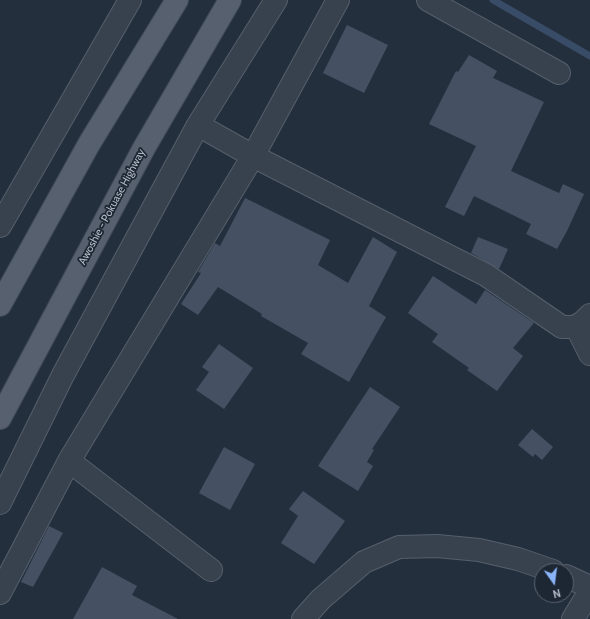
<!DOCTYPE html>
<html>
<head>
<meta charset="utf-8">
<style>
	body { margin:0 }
	#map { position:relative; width:590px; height:619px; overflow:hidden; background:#242f3e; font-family:Cabin,sans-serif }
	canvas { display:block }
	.north { position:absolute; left:534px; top:563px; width:40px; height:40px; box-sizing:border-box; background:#1d2633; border:1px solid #59626f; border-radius:50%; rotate:166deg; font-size:11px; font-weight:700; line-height:16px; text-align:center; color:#b4bcc9 }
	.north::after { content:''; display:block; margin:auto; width:14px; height:18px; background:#8ab4f8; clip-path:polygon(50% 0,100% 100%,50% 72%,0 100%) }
</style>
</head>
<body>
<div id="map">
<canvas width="590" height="619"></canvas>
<div class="north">N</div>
</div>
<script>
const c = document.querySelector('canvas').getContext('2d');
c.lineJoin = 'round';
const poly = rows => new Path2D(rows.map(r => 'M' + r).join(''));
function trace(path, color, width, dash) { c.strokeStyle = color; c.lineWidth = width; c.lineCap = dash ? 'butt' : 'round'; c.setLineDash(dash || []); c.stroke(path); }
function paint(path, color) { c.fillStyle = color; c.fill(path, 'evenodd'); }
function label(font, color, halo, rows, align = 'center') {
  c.font = font + ' Cabin,sans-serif'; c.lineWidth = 3.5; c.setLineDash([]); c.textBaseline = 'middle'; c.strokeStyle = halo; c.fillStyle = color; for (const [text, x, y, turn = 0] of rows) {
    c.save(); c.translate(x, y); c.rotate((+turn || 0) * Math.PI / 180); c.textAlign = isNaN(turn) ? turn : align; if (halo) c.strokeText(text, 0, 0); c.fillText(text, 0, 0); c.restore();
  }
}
trace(poly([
	[493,0,590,56]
]), '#394c67', 7);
paint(poly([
	[347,25,388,45,364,93,323,73],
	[469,55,497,71,493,78,544,102,511,171,559,193,563,184,584,194,567,231,557,249,526,234,531,224,474,196,464,216,445,207,476,146,429,124,456,71,458,72],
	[245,198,330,240,318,265,348,283,373,237,397,252,369,306,386,317,349,382,301,354,308,343,261,316,262,314,218,287,198,315,181,304,201,273,198,272,215,243,220,246],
	[478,237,508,249,499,269,471,253],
	[433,276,476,304,485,290,534,323,513,348,523,356,497,391,467,370,469,368,432,342,438,334,408,313],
	[219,344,253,368,224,409,196,390,209,372,202,367],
	[370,387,400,407,372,449,374,450,367,462,373,466,358,491,318,466],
	[532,429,553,447,542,460,535,454,533,457,518,445],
	[224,447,255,464,230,510,199,493],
	[303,491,345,521,314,564,281,543,298,516,289,509],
	[49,526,63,533,33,587,21,582],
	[102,567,137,586,132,595,178,619,73,619]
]), '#455162');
const minor = poly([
	[428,0,559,73],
	[198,125,253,156,486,275,562,327,574,327,583,322,590,315],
	[0,226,130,0],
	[576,326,590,354],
	[69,461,211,570],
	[0,503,63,375,198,125,276,0],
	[566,576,590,587],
	[0,593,69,461,253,156,338,0],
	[303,619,321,599,364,562,399,547,437,546,479,550,518,559,553,571],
	[573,619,590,591]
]);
const major = poly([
	[0,305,89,144,177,0],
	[0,418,144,148,230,0]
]);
trace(minor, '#565f6c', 24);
trace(major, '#414a57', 24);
trace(minor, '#38414e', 22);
trace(major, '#56606e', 22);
label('11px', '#b4bcc9', '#1d2633', [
	["Awoshie - Pokuase Highway",112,207,-62]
]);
</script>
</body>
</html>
